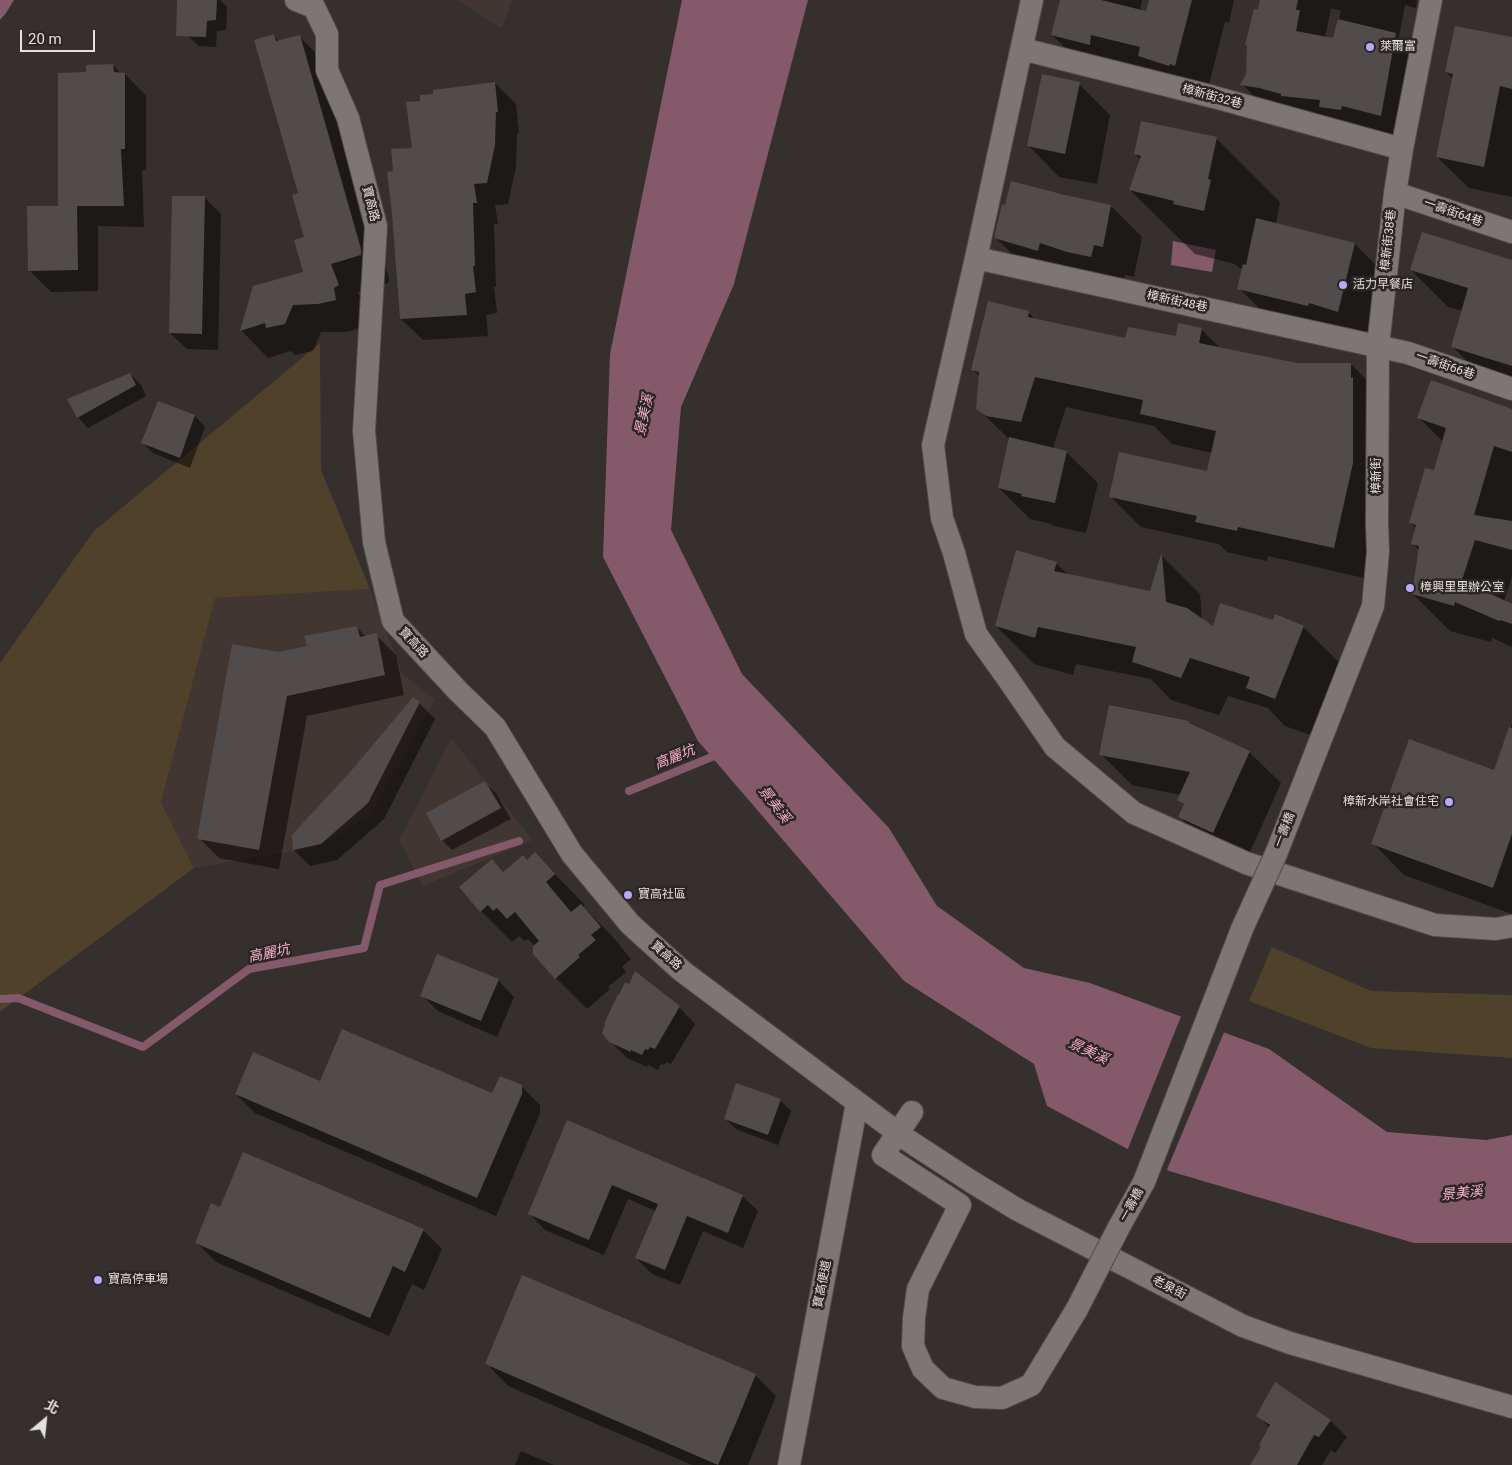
<!DOCTYPE html>
<html>
<head>
<meta charset="utf-8">
<style>
	body { margin:0 }
	#map { position:relative; width:1512px; height:1465px; overflow:hidden; background:#352f2e; font-family:Roboto,"Noto Sans TC",sans-serif }
	canvas { display:block }
	.north { position:absolute; left:20px; top:1395px; width:50px; height:50px; -webkit-text-stroke:4px #2b2524; paint-order:stroke; rotate:28deg; font-size:14px; font-weight:700; line-height:20px; text-align:center; color:#e5e1e0 }
	.north::after { content:''; display:block; margin:auto; width:18px; height:22px; background:#e5e1e0; clip-path:polygon(50% 0,100% 100%,50% 72%,0 100%) }
	.scale { position:absolute; left:20px; top:30px; width:75px; height:22px; box-sizing:border-box; border:2px solid #e5e1e0; border-top:0; padding-left:6px; font-size:15px; line-height:18px; white-space:nowrap; color:#e5e1e0; -webkit-text-stroke:4px #2b2524; paint-order:stroke }
</style>
</head>
<body>
<div id="map">
<canvas width="1512" height="1465"></canvas>
<div class="north">北</div>
<div class="scale">20 m</div>
</div>
<script>
const c = document.querySelector('canvas').getContext('2d');
c.lineJoin = 'round';
function paint(path, color) { c.fillStyle = color; c.fill(path, 'evenodd'); }
const poly = rows => new Path2D(rows.map(r => 'M' + r).join(''));
function trace(path, color, width, dash) { c.strokeStyle = color; c.lineWidth = width; c.lineCap = dash ? 'butt' : 'round'; c.setLineDash(dash || []); c.stroke(path); }
function label(font, color, halo, rows, align = 'center') {
  c.font = font + ' Roboto,"Noto Sans TC",sans-serif'; c.lineWidth = 5; c.setLineDash([]); c.textBaseline = 'middle'; c.strokeStyle = halo; c.fillStyle = color; for (const [text, x, y, turn = 0] of rows) {
    c.save(); c.translate(x, y); c.rotate((+turn || 0) * Math.PI / 180); c.textAlign = isNaN(turn) ? turn : align; if (halo) c.strokeText(text, 0, 0); c.fillText(text, 0, 0); c.restore();
  }
}
paint(poly([
	[458,0,512,0,502,29],
	[370,589,402,673,435,700,370,817,313,848,194,868,161,802,215,597],
	[451,738,533,840,423,886,399,840]
]), '#423632');
paint(poly([
	[320,343,321,470,370,589,215,598,161,802,194,868,0,1012,0,663,94,531],
	[1272,947,1371,991,1512,995,1512,1058,1371,1048,1249,1001]
]), '#50422a');
paint(poly([
	[0,0,14,0,6,13,0,20],
	[682,0,808,0,734,284,681,407,671,530,742,674,889,828,937,906,1024,968,1090,983,1269,1049,1387,1132,1486,1140,1512,1135,1512,1243,1414,1243,1169,1171,1047,1106,1034,1064,904,981,698,741,603,557,610,354],
	[1173,241,1216,250,1212,272,1171,265]
]), '#845a6b');
paint(poly([
	[1182,1014,1225,1030,1166,1172,1127,1151]
]), '#352f2e');
paint(poly([
	[189,0,220,0,227,7,226,30,217,31,216,47,199,46,188,36],
	[1061,0,1142,0,1140,11,1147,13,1150,0,1234,0,1229,23,1225,22,1206,96,1084,66,1052,35],
	[1261,0,1417,0,1416,8,1405,5,1399,37,1422,60,1407,141,1267,110,1242,84,1247,74],
	[1331,8,1341,11,1334,40,1325,38],
	[274,36,280,42,299,36,327,64,389,278,388,283,358,292,366,313,363,327,347,332,321,332,313,351,295,355,291,351,268,358,241,330,305,273,305,238],
	[1512,39,1512,197,1469,188,1437,157,1453,79,1446,72],
	[113,65,121,74,125,74,146,96,146,170,142,170,144,227,98,226,98,291,51,292,29,270,59,207,87,73],
	[495,83,516,104,519,133,517,133,516,167,508,204,495,205,498,224,494,224,496,287,494,287,497,313,486,315,488,336,423,340,401,319,394,172,413,149,422,102],
	[1079,84,1110,115,1097,184,1059,177,1028,145],
	[1216,138,1280,202,1276,224,1355,244,1386,275,1369,342,1270,319,1239,288,1244,269,1239,268,1235,264,1195,254,1130,190,1141,160,1135,154],
	[205,198,221,214,218,350,187,349,170,333],
	[1111,206,1142,237,1134,277,1125,275,1122,287,1026,268,995,237],
	[1512,262,1512,390,1489,383,1452,346,1463,311,1448,307,1411,270],
	[1029,313,1036,320,1126,339,1177,338,1201,329,1221,349,1297,364,1351,364,1381,395,1383,494,1364,578,1268,556,1267,561,1227,552,1219,544,1141,527,1110,496,1208,472,1212,453,1172,444,1154,426,1066,407,1053,448,1066,452,1098,483,1086,533,1054,526,1051,524,1030,519,999,488,1010,440,977,408,980,377,972,369],
	[130,374,141,385,146,396,88,428,78,417],
	[158,402,195,416,205,427,190,468,153,453,143,443],
	[1512,411,1512,576,1504,601,1512,605,1512,647,1492,638,1491,642,1450,631,1413,594,1420,551,1412,543,1417,529,1410,523,1435,472,1444,443,1418,417],
	[1162,556,1200,594,1202,620,1213,628,1273,622,1303,627,1342,665,1313,736,1285,726,1268,708,1228,696,1219,715,1171,700,1151,679,1076,664,1073,675,1034,664,996,626,1056,563,1068,575,1151,592],
	[357,627,366,637,376,635,396,655,404,695,307,716,279,869,219,858,199,838,278,653,309,647],
	[419,703,435,719,384,819,337,860,310,866,294,850],
	[1189,722,1193,726,1249,752,1281,783,1245,863,1211,848,1180,817,1185,806,1179,800,1181,795,1132,785,1101,754],
	[1512,724,1512,914,1404,875,1373,843,1495,772],
	[485,783,496,793,511,819,452,850,442,840],
	[535,854,585,905,583,907,612,936,631,959,622,967,626,972,608,987,610,989,587,1009,556,978,535,946,528,939,525,941,519,936,512,942,481,911,461,887,492,861,504,873,527,861],
	[498,980,514,997,497,1037,438,1011,422,995],
	[679,1007,695,1024,671,1064,666,1062,664,1065,661,1064,658,1070,648,1065,647,1067,627,1058,610,1041],
	[321,1082,492,1094,521,1086,540,1105,540,1113,496,1216,255,1113,236,1094],
	[780,1100,791,1111,778,1145,736,1129,725,1119],
	[568,1122,742,1196,758,1211,743,1248,703,1231,680,1285,652,1274,636,1258,656,1211,628,1199,604,1255,545,1230,530,1214],
	[221,1208,423,1230,442,1249,424,1290,412,1284,389,1336,216,1262,197,1243],
	[487,1364,755,1375,776,1396,748,1465,692,1465,508,1386],
	[1276,1384,1331,1421,1347,1437,1335,1453,1331,1450,1322,1465,1256,1465,1270,1428,1258,1416],
	[521,1451,554,1465,515,1465]
]), '#0007');
trace(poly([
	[629,791,719,754],
	[0,999,18,998,143,1047,249,969,364,948,380,885,519,841]
]), '#845a6b', 8);
paint(poly([
	[177,0,217,0,216,20,207,21,206,37,176,36],
	[1060,0,1101,0,1146,11,1149,0,1192,0,1175,66,1170,64,1169,66,1138,56,1140,47,1091,35,1090,45,1051,35],
	[1260,0,1298,0,1296,10,1300,10,1296,31,1333,38,1338,19,1396,33,1381,116,1342,106,1341,110,1319,107,1320,100,1281,96,1281,94,1259,88,1240,85,1246,74,1247,45,1245,45,1254,9,1258,9],
	[1455,26,1512,37,1512,89,1500,86,1484,167,1436,157,1453,74,1445,72],
	[274,34,276,41,300,35,361,249,361,255,331,264,339,285,334,288,336,300,318,304,293,305,285,324,266,328,265,323,240,331,253,286,303,272,294,240,304,237,292,195,298,193,254,40],
	[113,64,114,72,125,73,125,149,121,149,124,206,77,206,78,270,28,271,27,206,58,206,58,73,86,72,86,65],
	[1042,74,1080,82,1065,154,1027,146],
	[495,82,498,112,496,112,495,145,487,183,474,184,477,203,473,203,475,266,473,266,476,292,465,294,467,315,400,319,392,214,387,172,393,171,391,149,412,148,406,102,420,101,420,95,433,94,433,90],
	[1141,121,1217,137,1208,179,1211,180,1204,211,1173,204,1174,201,1129,190,1141,156,1134,154],
	[1011,181,1065,195,1111,205,1103,247,1094,245,1091,257,1067,252,1040,243,1038,251,994,238,1002,204,1005,205],
	[172,196,205,196,202,334,169,333],
	[1256,218,1355,243,1338,312,1309,303,1308,306,1237,289,1243,264,1246,265],
	[1422,232,1512,260,1512,366,1451,347,1468,288,1410,270],
	[988,301,1029,311,1028,317,1125,338,1128,327,1176,336,1178,323,1202,328,1199,343,1297,363,1351,363,1351,378,1353,377,1353,463,1334,548,1238,527,1237,531,1195,522,1197,516,1109,497,1119,452,1207,471,1216,431,1140,414,1143,400,1035,377,1021,422,986,416,976,409,979,372,971,370],
	[130,373,136,385,77,418,67,399],
	[1431,380,1512,409,1512,452,1494,446,1474,515,1512,521,1512,550,1475,540,1462,580,1512,604,1512,624,1500,620,1499,621,1455,602,1454,606,1412,594,1419,546,1411,544,1416,525,1409,523,1425,468,1434,470,1446,428,1417,418],
	[158,401,195,415,180,458,141,443],
	[1009,437,1067,451,1055,503,1021,496,1022,494,998,488],
	[1016,550,1057,562,1054,571,1150,591,1161,554,1162,555,1166,602,1187,608,1213,626,1220,603,1273,620,1275,614,1304,626,1275,699,1246,688,1250,677,1190,658,1181,678,1132,662,1136,647,1038,627,1035,638,995,626],
	[357,626,360,637,377,633,385,675,287,696,259,850,197,839,232,644,278,652,307,646,304,636],
	[413,697,420,702,368,803,321,844,293,850,292,835,351,771],
	[1109,705,1189,721,1189,723,1250,751,1213,833,1178,817,1184,804,1177,800,1190,772,1099,755],
	[1509,727,1512,728,1512,834,1493,888,1371,844,1409,739,1494,770],
	[485,781,501,808,441,841,426,813],
	[535,852,555,874,546,882,571,912,581,904,601,927,591,935,596,940,578,955,580,957,555,979,533,954,533,946,539,941,515,912,507,919,497,908,493,911,488,905,480,912,459,887,492,859,503,872,523,855,527,860],
	[437,954,499,979,481,1021,420,996],
	[635,971,680,1006,655,1049,650,1047,648,1050,645,1049,642,1055,631,1050,631,1052,609,1042,602,1033,605,1024,604,1024,618,994,619,995,625,982,629,984],
	[342,1029,492,1093,500,1076,522,1085,522,1094,477,1198,235,1094,253,1052,320,1081],
	[736,1083,781,1099,768,1135,724,1119],
	[567,1120,743,1195,728,1233,687,1216,665,1270,635,1258,658,1204,612,1185,589,1240,528,1214],
	[243,1152,424,1229,405,1272,393,1266,370,1318,195,1243,211,1203,220,1207],
	[522,1275,756,1374,739,1416,718,1465,485,1364],
	[1275,1382,1331,1420,1319,1437,1314,1435,1297,1465,1250,1465,1261,1447,1259,1445,1270,1425,1256,1416]
]), '#524b4b');
const street = poly([
	[296,0,314,7,327,34,327,70,348,118,376,226,364,431,374,542,393,621,458,691,495,727,572,854,630,924,682,971,906,1139,972,1182,1018,1210,1243,1326,1290,1343,1512,1407],
	[1032,0,976,258,933,445,942,518,954,553,976,634,1006,676,1055,747,1134,813,1246,863,1435,925,1496,929,1512,926],
	[1022,49,1214,97,1402,149],
	[1395,193,1512,232],
	[976,258,1408,353,1512,389],
	[1276,854,1373,606,1378,552,1377,523,1378,346,1395,193,1402,149,1431,0],
	[912,1112,883,1155,960,1205,918,1289,914,1318,913,1346,923,1369,943,1388,975,1397,1002,1398,1031,1385,1077,1309],
	[1119,1227,1144,1182,1242,929],
	[789,1465,857,1103]
]);
trace(street, '#504c4b', 24);
trace(street, '#7d7674', 22);
const streetBridge = poly([
	[1242,929,1276,854],
	[1077,1309,1119,1227]
]);
trace(streetBridge, '#504c4b', 24, []);
trace(streetBridge, '#7d7674', 22);
for (const [x, y, r, color] of [
	[1370,47,5,"#b4acf9"],
	[1343,285,5,"#b4acf9"],
	[1410,588,5,"#b4acf9"],
	[1449,802,5,"#b4acf9"],
	[628,895,5,"#b4acf9"],
	[98,1280,5,"#b4acf9"]
]) { const dot = new Path2D(); dot.arc(x, y, r, 0, 2 * Math.PI); c.fillStyle = color; c.fill(dot); trace(dot, '#2b2524', 2); }
label('12px', '#e5e1e0', '#2b2524', [
	["萊爾富",1380,47],
	["活力早餐店",1353,285],
	["樟興里里辦公室",1420,588],
	["樟新水岸社會住宅",1439,802,"right"],
	["寶高社區",638,895],
	["寶高停車場",108,1280]
], 'left');
label('12px', '#e5e1e0', '#2b2524', [
	["樟新街32巷",1212,97,15],
	["寶高路",370,204,76],
	["一壽街64巷",1453,213,19],
	["樟新街38巷",1389,240,-84],
	["樟新街48巷",1177,302,12],
	["一壽街66巷",1445,366,19],
	["樟新街",1377,476,-90],
	["寶高路",413,643,47],
	["一壽橋",1285,830,-69],
	["寶高路",666,956,42],
	["一壽橋",1132,1205,-61],
	["寶高便道",823,1284,-79],
	["老泉街",1169,1288,27]
]);
label('italic 14px', '#f8b1cd', '#2b2524', [
	["景美溪",645,415,-78],
	["高麗坑",675,758,-22],
	["景美溪",774,805,52],
	["高麗坑",269,954,-12],
	["景美溪",1088,1052,25],
	["景美溪",1462,1194,-6]
]);
</script>
</body>
</html>
